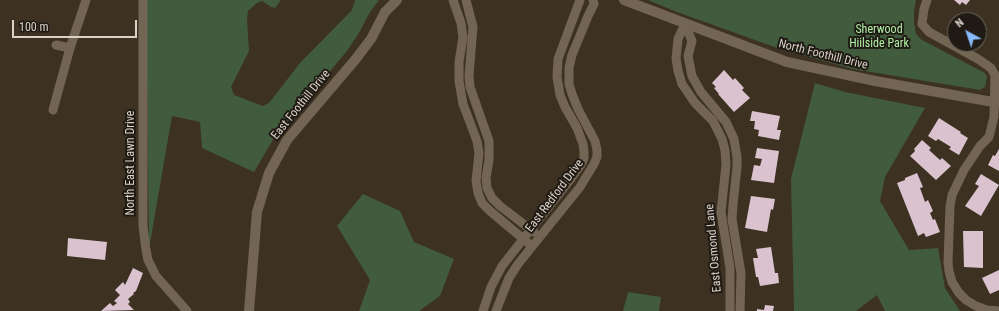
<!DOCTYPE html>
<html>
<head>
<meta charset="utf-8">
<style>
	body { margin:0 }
	#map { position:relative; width:999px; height:311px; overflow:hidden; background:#3d3122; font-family:"Roboto Condensed",sans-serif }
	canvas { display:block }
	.north { position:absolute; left:947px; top:12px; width:40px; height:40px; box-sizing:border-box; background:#201a14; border:1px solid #6a645c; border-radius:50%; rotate:320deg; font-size:11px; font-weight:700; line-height:16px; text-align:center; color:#dad2c9 }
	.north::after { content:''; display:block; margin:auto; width:14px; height:18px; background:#89bafc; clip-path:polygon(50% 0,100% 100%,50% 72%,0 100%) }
	.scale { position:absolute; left:12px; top:20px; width:125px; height:18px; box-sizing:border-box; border:2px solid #dad2c9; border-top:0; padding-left:5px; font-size:12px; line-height:14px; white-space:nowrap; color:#dad2c9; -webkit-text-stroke:3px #201a14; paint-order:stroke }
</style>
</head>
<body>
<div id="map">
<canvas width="999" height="311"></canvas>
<div class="north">N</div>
<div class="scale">100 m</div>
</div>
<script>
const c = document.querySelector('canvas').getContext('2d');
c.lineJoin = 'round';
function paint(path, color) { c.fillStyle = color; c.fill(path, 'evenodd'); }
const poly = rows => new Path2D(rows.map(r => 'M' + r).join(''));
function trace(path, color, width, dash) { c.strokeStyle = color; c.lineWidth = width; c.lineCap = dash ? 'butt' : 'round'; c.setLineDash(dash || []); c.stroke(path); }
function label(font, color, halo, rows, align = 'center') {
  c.font = font + ' "Roboto Condensed",sans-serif'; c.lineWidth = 4; c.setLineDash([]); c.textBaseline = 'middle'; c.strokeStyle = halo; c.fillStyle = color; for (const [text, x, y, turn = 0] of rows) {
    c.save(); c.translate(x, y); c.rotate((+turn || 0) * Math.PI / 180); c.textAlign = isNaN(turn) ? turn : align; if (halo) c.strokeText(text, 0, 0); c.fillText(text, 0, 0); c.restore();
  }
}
paint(poly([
	[146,0,281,0,275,8,271,7,262,1,257,3,248,11,247,19,249,51,231,87,234,95,263,106,269,103,300,63,352,10,355,0,379,0,370,12,359,33,347,51,274,138,254,172,202,148,200,122,172,116,149,249],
	[648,0,916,0,914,11,914,23,916,34,922,40,985,73,987,77,985,87,980,90,853,69,777,48,677,12],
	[815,83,845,92,925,108,885,177,880,201,909,250,938,248,945,288,960,311,885,311,877,295,856,311,794,311,791,179],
	[363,194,400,211,414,242,454,259,440,296,419,311,359,311,370,280,337,226],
	[628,292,661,297,659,311,623,311]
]), '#415b3d');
paint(poly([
	[954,0,970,0,966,5,962,2,960,5],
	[724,70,733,80,735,78,744,88,742,90,750,98,734,112,718,94,719,94,714,88,716,87,712,83],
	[752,111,780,116,777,130,781,130,779,140,758,136,759,130,754,129,755,121,750,121],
	[939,118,961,132,960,133,968,138,959,155,949,149,951,147,938,139,936,141,928,136],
	[922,140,931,148,929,150,940,160,942,158,951,166,936,180,910,156,915,151,914,149],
	[757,148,779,151,774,183,751,180,754,165,760,166,762,159,755,158],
	[999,149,999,171,988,165,993,155,995,156],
	[917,173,923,187,920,188,925,202,928,200,933,211,930,213,933,220,935,219,940,232,926,237,924,233,918,236,897,183,905,180,905,178],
	[981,174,999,185,981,216,965,206,979,186,975,184],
	[751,196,775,199,773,210,771,209,767,232,745,228],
	[963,231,983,231,983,268,964,267],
	[68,238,107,242,105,260,67,256],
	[771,247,775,273,778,273,779,283,760,286,758,277,756,277,753,258,758,258,756,249],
	[133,268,143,273,136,291,133,293,134,294,128,299,130,302,128,304,134,310,101,311,110,303,113,306,117,303,114,301,120,295,115,290,123,282,125,285],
	[999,270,999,290,990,294,982,278],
	[765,305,774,306,773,311,757,311,757,309,764,310]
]), '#dac3cf');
trace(poly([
	[143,0,143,226,146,250,148,260,156,276,187,311],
	[453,0,461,23,463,37,459,62,459,81,463,104,477,141,479,153,476,181,478,193,482,203,490,211,527,242],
	[466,0,473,27,469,76,470,87,489,141,489,160,486,178,487,188,492,198,500,206,534,232],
	[927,0,924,9,922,24,929,32,978,59,991,68,995,75,994,117,989,137,980,146,964,170,952,195,950,206,948,263,949,271,952,282,959,293,966,300,976,306,987,310,999,311],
	[56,45,70,48],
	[53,110,70,48,86,0],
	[483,311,491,287,502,266,569,181,582,163,584,158,584,152,583,144,577,128,565,107,560,95,557,77,558,59,580,0],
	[496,311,509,278,518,264,580,187,594,164,597,157,597,150,595,141,578,109,572,94,569,84,569,68,572,55,588,16,594,4,593,0],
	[730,311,730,268,721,212,726,165,725,150,722,139,713,121,695,103,682,84,678,71,676,58,677,49,678,39,685,24,692,41,688,56,692,76,701,92,726,122,734,139,737,157,737,167,733,205,732,219,741,273,740,311]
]), '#726554', 9);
trace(poly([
	[624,0,787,62,875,81,999,103],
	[249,311,257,212,269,173,287,140,355,60,371,39,385,12,397,0]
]), '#726554', 10);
label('12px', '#b0f1a5', '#201a14', [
	["Sherwood",879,30],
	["Hiilside Park",879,44]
]);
label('12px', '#dad2c9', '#201a14', [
	["North Foothill Drive",823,55,14],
	["East Foothill Drive",301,105,-51],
	["North East Lawn Drive",131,163,-90],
	["East Redford Drive",555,196,-53],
	["East Osmond Lane",714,248,-95]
]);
</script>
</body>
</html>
